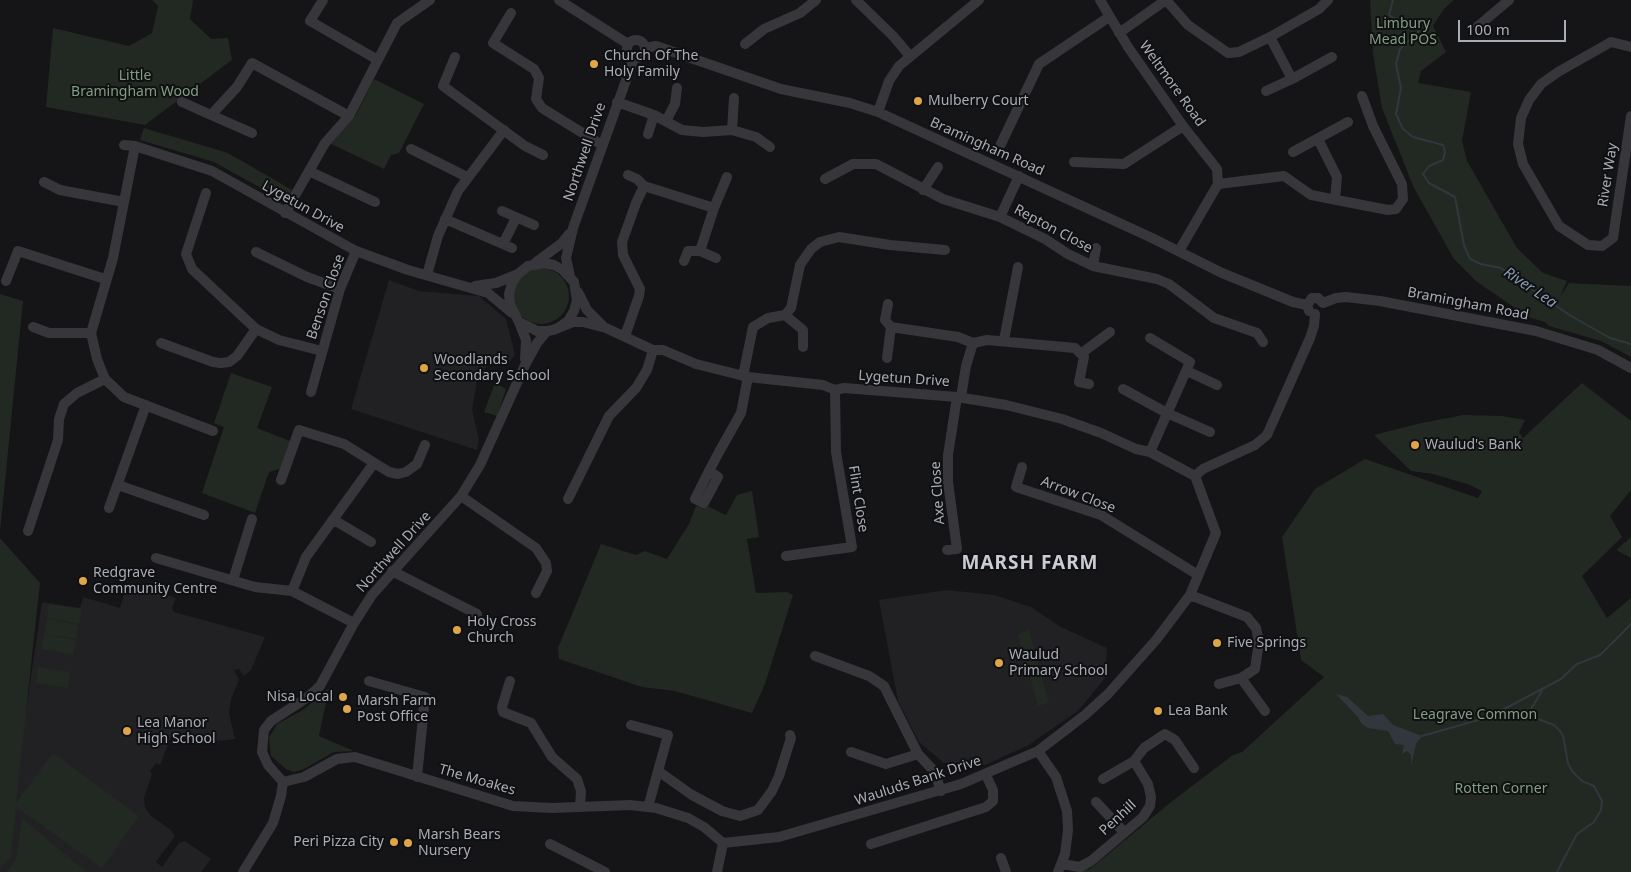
<!DOCTYPE html>
<html>
<head>
<meta charset="utf-8">
<style>
	body { margin:0 }
	#map { position:relative; width:1631px; height:872px; overflow:hidden; background:#151517; font-family:"Noto Sans",sans-serif }
	canvas { display:block }
	.scale { position:absolute; left:1458px; top:20px; width:108px; height:22px; box-sizing:border-box; border:2px solid #a8adb5; border-top:0; padding-left:6px; font-size:15px; line-height:18px; white-space:nowrap; color:#a8adb5; -webkit-text-stroke:4px #101012; paint-order:stroke }
</style>
</head>
<body>
<div id="map">
<canvas width="1631" height="872"></canvas>
<div class="scale">100 m</div>
</div>
<script>
const c = document.querySelector('canvas').getContext('2d');
c.lineJoin = 'round';
function paint(path, color) { c.fillStyle = color; c.fill(path, 'evenodd'); }
const poly = rows => new Path2D(rows.map(r => 'M' + r).join(''));
function trace(path, color, width, dash) { c.strokeStyle = color; c.lineWidth = width; c.lineCap = dash ? 'butt' : 'round'; c.setLineDash(dash || []); c.stroke(path); }
function label(font, color, halo, rows, align = 'center') {
  c.font = font + ' "Noto Sans",sans-serif'; c.lineWidth = 4; c.setLineDash([]); c.textBaseline = 'middle'; c.strokeStyle = halo; c.fillStyle = color; for (const [text, x, y, turn = 0] of rows) {
    c.save(); c.translate(x, y); c.rotate((+turn || 0) * Math.PI / 180); c.textAlign = isNaN(turn) ? turn : align; if (halo) c.strokeText(text, 0, 0); c.fillText(text, 0, 0); c.restore();
  }
}
paint(poly([
	[389,280,419,291,479,296,506,319,515,355,510,361,499,355,478,375,472,410,479,439,477,450,351,409],
	[126,587,157,592,176,598,172,608,174,612,265,637,251,670,244,676,239,669,234,670,239,680,231,699,229,713,235,739,218,741,205,737,195,740,187,735,172,734,160,765,156,763,150,771,152,774,144,798,145,807,150,815,172,831,175,836,156,862,162,867,179,843,185,841,211,859,201,872,0,872,0,860,10,818,42,602,80,608,83,597,120,608],
	[947,590,994,595,1031,607,1061,627,1107,648,1105,678,1078,711,1027,746,985,765,944,763,919,742,898,701,879,600]
]), '#212124');
paint(poly([
	[152,0,193,0,190,19,211,39,228,38,232,60,145,125,46,107,53,28,129,46,152,33,158,6],
	[1370,0,1454,0,1444,9,1433,26,1446,52,1421,71,1418,83,1471,92,1462,141,1467,161,1517,248,1543,273,1567,281,1560,297,1569,283,1631,286,1631,357,1601,341,1549,326,1545,322,1528,317,1476,281,1454,259,1414,188,1382,108,1373,54],
	[374,79,424,104,399,153,391,155,384,169,331,144,356,115],
	[144,128,228,153,292,190,288,203,214,162,140,140],
	'513 296a28 28 0 1 1 56 0a28 28 0 1 1-56 0Z',
	[0,294,23,301,0,532],
	[231,373,272,387,257,428,290,441,280,469,269,472,255,513,202,493,224,427,214,423],
	[495,383,506,389,497,416,484,412],
	[1582,383,1631,421,1631,490,1610,516,1622,537,1582,576,1607,618,1631,598,1631,872,1072,872,1090,869,1171,802,1233,755,1242,752,1324,677,1301,660,1282,537,1315,489,1365,459,1478,498,1482,491,1470,485,1433,474,1411,471,1374,435,1417,424,1463,415,1502,416,1525,420,1519,432,1523,438],
	[752,491,759,537,747,539,756,593,787,592,793,595,765,684,752,713,675,691,642,687,559,659,558,648,601,544,636,555,645,551,667,559,689,524,696,506,709,507,726,515,737,495],
	[1631,537,1631,558,1616,550],
	[0,538,40,583,16,803,53,753,139,816,102,868,16,807,11,856,0,869],
	[49,604,82,609,79,624,47,618],
	[47,619,79,625,76,639,44,634],
	[1029,630,1049,703,1038,706,1018,634],
	[44,634,76,640,73,655,41,649],
	[38,667,70,672,68,688,36,683],
	[329,688,319,736,354,751,334,752,304,769,294,772,286,769,271,756,269,738,277,724,303,710],
	[22,818,86,872,7,872,16,859]
]), '#222822');
paint(poly([
	[1336,694,1347,697,1368,716,1383,714,1393,725,1422,736,1416,744,1411,766,1411,755,1407,751,1402,754,1404,745,1395,744,1388,731,1368,728,1362,724,1358,717]
]), '#30383e');
trace(poly([
	[1393,0,1389,15,1393,18,1413,21,1419,31,1400,49,1396,64,1401,88,1396,114,1403,129,1413,137,1443,145,1445,152,1443,160,1429,166,1423,174,1429,183,1455,197,1464,245,1470,259,1481,264,1501,268,1571,316,1610,338,1631,344],
	[1542,691,1531,709,1533,714,1538,719,1554,725,1560,731,1563,736,1568,763,1572,771,1582,781,1594,786,1602,801,1601,810,1594,822,1577,834,1557,872],
	[1422,736,1489,717,1561,679,1577,664,1600,655,1631,624]
]), '#30383e', 2);
trace(poly([
	[323,0,310,21,378,60],
	[559,0,628,44],
	[856,0,893,36,910,56],
	[1100,0,1128,47,1183,126,1217,169,1218,184,1179,251],
	[1166,0,1188,25,1228,53,1239,52,1270,37,1319,9,1328,0],
	[511,13,493,43,534,69,539,78,536,99,542,108,602,145],
	[1477,27,1509,0],
	[1119,33,1166,0],
	'627 49a9 9 0 1 1 18 0a9 9 0 1 1-18 0Z',
	[745,44,764,29,800,13,816,0],
	[1631,47,1611,42,1558,72,1541,84,1529,100,1521,118,1518,144,1523,164,1559,226,1588,245,1602,246,1613,238,1631,116],
	[645,48,656,46,781,89,850,103,878,112,1152,238,1222,273,1293,302,1307,305],
	[455,57,443,86,525,146,543,155],
	[1292,79,1332,57],
	[1266,91,1292,79,1270,37],
	[182,102,211,115],
	[617,102,654,115,682,130,703,132,732,130,756,137,770,147],
	[878,112,889,81,899,66,979,0],
	[666,121,675,104,677,88],
	[732,130,734,98],
	[252,133,211,115,237,87,252,63,349,116],
	[648,134,654,115],
	[1318,139,1337,177,1335,200],
	[1001,144,1039,64,1109,17],
	[124,145,135,146,212,171,356,251,408,270,488,293,512,313],
	[135,146,113,258,91,333,97,359,105,379,124,397,213,431],
	[411,149,467,177],
	[1293,152,1348,122],
	[1074,162,1124,164,1183,126],
	[309,171,375,202],
	[628,175,637,179,644,186],
	[1019,176,1000,217,1045,239,1068,254,1093,266,1157,279,1169,284,1214,318,1257,333,1263,342],
	[825,179,853,164,876,164,943,199,1000,217],
	[44,182,60,190,124,202],
	[1218,184,1284,176,1311,195,1388,210,1396,209,1403,199,1402,184,1373,126,1362,96],
	[923,190,938,167],
	[206,193,186,254,192,269,256,329,279,340,322,351],
	[714,208,727,177],
	[502,211,534,225],
	[285,213,325,143,349,116,397,23,430,0],
	[445,219,512,248],
	[503,244,516,218],
	[256,252,307,277,340,289],
	[684,261,688,251,700,251,716,258],
	[535,263,562,243,569,234],
	[1093,266,1096,248],
	[427,275,438,236,458,191,504,130],
	[570,276,566,258,573,228,634,58],
	[6,281,18,251,105,279],
	[475,286,496,283,518,274],
	[578,292,587,310,603,326],
	[1323,303,1336,298,1346,297,1380,301,1536,331,1598,350,1631,368],
	[888,304,885,320,891,327],
	[1309,311,1307,305,1312,298,1318,298,1323,303],
	[785,315,803,330,803,347],
	[519,322,526,340,525,359],
	[33,327,49,333,91,333],
	[558,328,568,321,574,311,577,300,574,282,563,270,554,265,544,263,528,266,518,274,512,283,509,294,510,305,519,322,537,331,547,331,553,330,573,322,583,322,606,328,653,350,663,350,696,364,748,377,823,385,835,390,844,388,957,397,1006,405,1062,419,1101,433,1136,449,1150,452,1195,476],
	[625,336,639,296,640,289,623,255,622,242,636,203,644,186,714,208,700,251],
	[1150,338,1190,362,1150,452],
	[1004,340,1018,267],
	[161,343,213,362,221,363,229,362,237,356,256,329],
	[1082,353,1110,332],
	[887,358,891,327,958,337,973,343],
	[1187,371,1217,385],
	[743,376,753,327,768,318,785,315,791,308,800,265,811,249,820,242,839,237,890,245,945,250],
	[1123,389,1167,413,1210,432],
	[311,392,340,289,356,251],
	[961,397,966,366,973,343,987,340,1075,348,1084,357,1079,382,1089,384],
	[1022,467,1016,487,1101,515,1198,575],
	[709,471,718,477,704,503,695,499,709,471,719,452,741,413,748,377],
	[1195,476,1203,469,1255,445,1267,435,1310,338,1314,326,1315,314],
	[281,480,299,430,344,444,389,472,398,474,406,472,417,464,425,445],
	[118,485,204,515],
	[461,496,536,548,546,563,547,571,536,593],
	[568,499,609,416,636,388,647,370,653,350],
	[109,508,146,405],
	[334,520,371,542],
	[28,531,58,440,59,419,64,404,77,393,105,379],
	[947,550,957,549,948,482,948,455,957,397],
	[786,556,852,547,836,452,835,390],
	[156,558,255,587,292,591,354,623],
	[392,571,477,614],
	[233,580,252,519],
	[292,591,306,557,374,463],
	[1190,595,1247,617,1256,628,1259,642,1255,669,1241,678,1265,711],
	[815,656,869,676,884,686,918,754,934,771,941,791],
	[369,681,425,697,417,777],
	[510,681,502,707,503,712,531,723,552,757,577,779,581,791,580,806],
	[1219,684,1241,678],
	[631,725,668,735,648,807],
	[1038,751,1056,777,1067,811,1068,830,1065,854,1058,872],
	[851,752,886,764,918,754],
	[658,771,692,795,722,811,740,816,758,810,772,791,779,776,791,738,790,735],
	[1103,779,1134,761],
	[283,782,304,777,337,759,355,757,513,806,552,808,630,805,656,808,688,818,704,827,723,843],
	[1096,802,1124,832],
	[723,843,779,837,961,784,1038,751,1085,715,1108,694,1156,640,1190,595,1216,533,1195,476],
	[550,844,605,872],
	[871,844,986,807,993,801,993,790,986,775],
	[1001,858,1006,872],
	[1062,864,1080,867,1091,861,1143,817,1150,806,1151,797,1148,784,1134,761,1144,748,1165,734,1175,740,1194,768],
	[243,872,273,823,281,796,283,782,268,765,262,752,264,730,271,721,308,697,320,686,354,623,372,595,461,496,480,465,525,365,537,343,547,331],
	[717,872,723,843]
]), '#37373b', 10);
for (const [x, y, r, color] of [
	[594,64,5,"#dea646"],
	[918,101,5,"#dea646"],
	[424,368,5,"#dea646"],
	[1415,445,5,"#dea646"],
	[83,581,5,"#dea646"],
	[457,630,5,"#dea646"],
	[1217,643,5,"#dea646"],
	[999,663,5,"#dea646"],
	[343,697,5,"#dea646"],
	[347,709,5,"#dea646"],
	[1158,711,5,"#dea646"],
	[127,731,5,"#dea646"],
	[394,842,5,"#dea646"],
	[408,843,5,"#dea646"]
]) { const dot = new Path2D(); dot.arc(x, y, r, 0, 2 * Math.PI); c.fillStyle = color; c.fill(dot); trace(dot, '#101012', 2); }
label('14px', '#829e82', '#101012', [
	["Limbury",1403,24],
	["Mead POS",1403,40],
	["Little",135,76],
	["Bramingham Wood",135,92],
	["Leagrave Common",1475,715],
	["Rotten Corner",1501,789]
]);
label('14px', '#a8adb5', '#101012', [
	["Church Of The",604,56],
	["Holy Family",604,72],
	["Mulberry Court",928,101],
	["Woodlands",434,360],
	["Secondary School",434,376],
	["Waulud's Bank",1425,445],
	["Redgrave",93,573],
	["Community Centre",93,589],
	["Holy Cross",467,622],
	["Church",467,638],
	["Five Springs",1227,643],
	["Waulud",1009,655],
	["Primary School",1009,671],
	["Nisa Local",333,697,"right"],
	["Marsh Farm",357,701],
	["Post Office",357,717],
	["Lea Bank",1168,711],
	["Lea Manor",137,723],
	["High School",137,739],
	["Marsh Bears",418,835],
	["Nursery",418,851],
	["Peri Pizza City",384,842,"right"]
], 'left');
label('14px', '#a8adb5', '#101012', [
	["Weltmore Road",1172,84,54],
	["Bramingham Road",987,147,24],
	["Northwell Drive",585,152,-71],
	["River Way",1608,175,-81],
	["Lygetun Drive",303,207,29],
	["Repton Close",1053,229,28],
	["Benson Close",326,297,-71],
	["Bramingham Road",1468,304,11],
	["Lygetun Drive",904,379,4],
	["Axe Close",938,493,-94],
	["Arrow Close",1078,495,21],
	["Flint Close",858,499,81],
	["Northwell Drive",394,552,-48],
	["The Moakes",477,780,16],
	["Wauluds Bank Drive",918,781,-18],
	["Penhill",1118,818,-43]
]);
label('italic 15px', '#839bad', '#101012', [
	["River Lea",1530,288,34]
]);
c.letterSpacing = '1px';
label('bold 19px', '#c9ccd2', '#101012', [
	["MARSH FARM",1030,564]
]);
c.letterSpacing = '0px';
</script>
</body>
</html>
